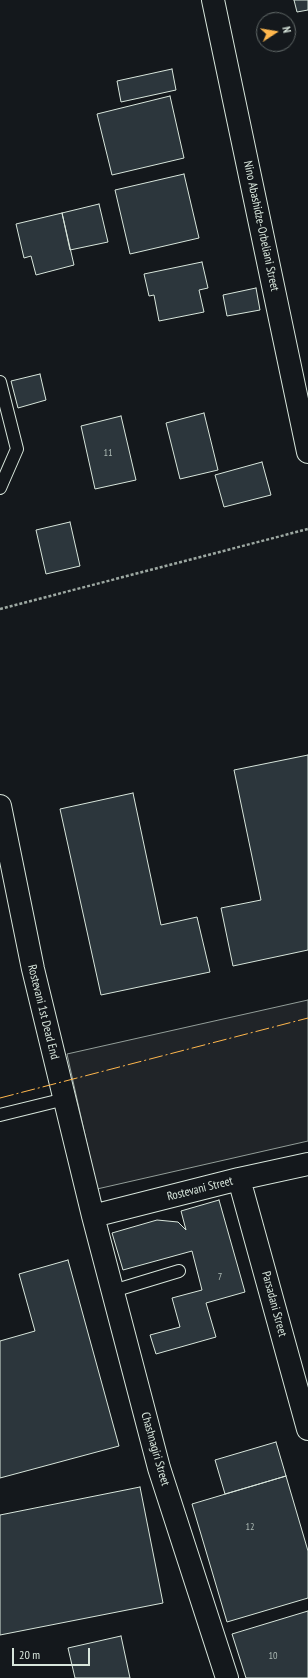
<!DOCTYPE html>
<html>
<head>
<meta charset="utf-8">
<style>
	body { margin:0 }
	#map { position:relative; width:308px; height:1678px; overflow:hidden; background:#14181c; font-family:"PT Sans Narrow",sans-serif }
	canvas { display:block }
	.north { position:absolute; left:256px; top:12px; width:40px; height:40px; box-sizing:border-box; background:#14181c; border:1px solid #626a69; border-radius:50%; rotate:78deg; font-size:11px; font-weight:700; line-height:16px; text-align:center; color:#d8e6dc }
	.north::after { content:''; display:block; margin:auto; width:14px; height:18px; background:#ffb74d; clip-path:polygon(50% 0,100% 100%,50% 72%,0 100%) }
	.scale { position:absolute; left:12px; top:1648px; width:78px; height:18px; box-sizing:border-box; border:2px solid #d8e6dc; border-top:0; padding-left:5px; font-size:12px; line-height:14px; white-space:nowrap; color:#d8e6dc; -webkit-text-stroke:3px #14181c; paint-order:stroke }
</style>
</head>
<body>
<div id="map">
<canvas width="308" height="1678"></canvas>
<div class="north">N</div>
<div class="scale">20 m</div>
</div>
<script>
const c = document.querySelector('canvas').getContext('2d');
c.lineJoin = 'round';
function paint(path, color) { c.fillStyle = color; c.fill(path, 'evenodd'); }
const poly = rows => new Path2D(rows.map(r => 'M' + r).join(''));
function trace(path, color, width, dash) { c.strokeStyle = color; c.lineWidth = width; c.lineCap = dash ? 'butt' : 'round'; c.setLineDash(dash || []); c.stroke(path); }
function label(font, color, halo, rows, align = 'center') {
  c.font = font + ' "PT Sans Narrow",sans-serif'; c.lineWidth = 3; c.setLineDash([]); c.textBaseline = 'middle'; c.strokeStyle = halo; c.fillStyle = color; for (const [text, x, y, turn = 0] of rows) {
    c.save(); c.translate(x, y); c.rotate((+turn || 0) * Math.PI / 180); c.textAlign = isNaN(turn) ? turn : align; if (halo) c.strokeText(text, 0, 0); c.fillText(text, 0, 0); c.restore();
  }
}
const green = poly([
	[308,1000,308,1141,97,1189,67,1054,308,1000]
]);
paint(green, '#202428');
trace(green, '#939e99', 1);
const building = poly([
	[294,0,308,0,308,10,297,12,294,0],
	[172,69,176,90,121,102,117,81,172,69],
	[170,96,184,158,112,175,97,114,170,96],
	[184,174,199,238,130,254,115,190,184,174],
	[99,204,108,242,70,250,62,213,99,204],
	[62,213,74,265,36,275,31,256,24,258,16,224,62,213],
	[202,262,208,288,199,290,204,312,159,321,154,295,149,296,144,274,202,262],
	[256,288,260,310,227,316,223,295,256,288],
	[40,374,46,400,18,408,11,381,40,374],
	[204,413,218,470,180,479,166,423,204,413],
	[121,416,136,480,95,489,81,426,121,416],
	[262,462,271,495,224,507,215,475,262,462],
	[70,522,80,566,46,574,36,530,70,522],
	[308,755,308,950,233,966,221,908,261,900,234,770,308,755],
	[133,793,161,925,197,917,210,972,101,995,60,809,133,793],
	[219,1200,245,1292,206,1303,216,1337,156,1354,150,1335,180,1327,172,1298,202,1290,192,1251,123,1270,112,1233,157,1220,178,1222,186,1230,181,1211,219,1200],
	[68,1260,119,1446,0,1478,0,1341,35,1331,19,1274,68,1260],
	[276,1442,286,1476,225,1494,215,1460,276,1442],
	[286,1476,308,1551,308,1598,227,1622,192,1504,286,1476],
	[140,1487,163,1603,0,1635,0,1515,140,1487],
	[308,1611,308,1678,246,1678,232,1634,308,1611],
	[121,1636,130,1678,75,1678,68,1648,121,1636]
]);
paint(building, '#2c363c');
trace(building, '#d8e6dc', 1);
const service = poly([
	[0,382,17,449,0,488],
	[0,1115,65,1099],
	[113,1291,179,1271]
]);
const minor = poly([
	[213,0,308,452],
	[0,806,33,969,93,1216,159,1468,227,1678],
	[239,1179,308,1429],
	[93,1216,239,1179,308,1164]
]);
trace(service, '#d8e6dc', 14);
trace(minor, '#d8e6dc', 24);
trace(poly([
	[0,609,308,529]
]), '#9da8a2', 2.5, [3, 2]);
trace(service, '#14181c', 12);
trace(minor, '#14181c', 22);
trace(poly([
	[0,1098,308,1018]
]), '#ffb74d', 1, [14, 3, 2, 3]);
label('10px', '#adbab4', null, [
	["11",108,453],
	["7",220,1277],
	["12",250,1527],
	["10",273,1656]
]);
label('12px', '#d8e6dc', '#14181c', [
	["Nino Abashidze-Orbeliani Street",261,226,78],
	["Rostevani 1st Dead End",43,1012,76],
	["Rostevani Street",200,1189,-14],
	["Parsadani Street",274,1304,75],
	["Chashnagiri Street",155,1449,74]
]);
</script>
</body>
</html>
